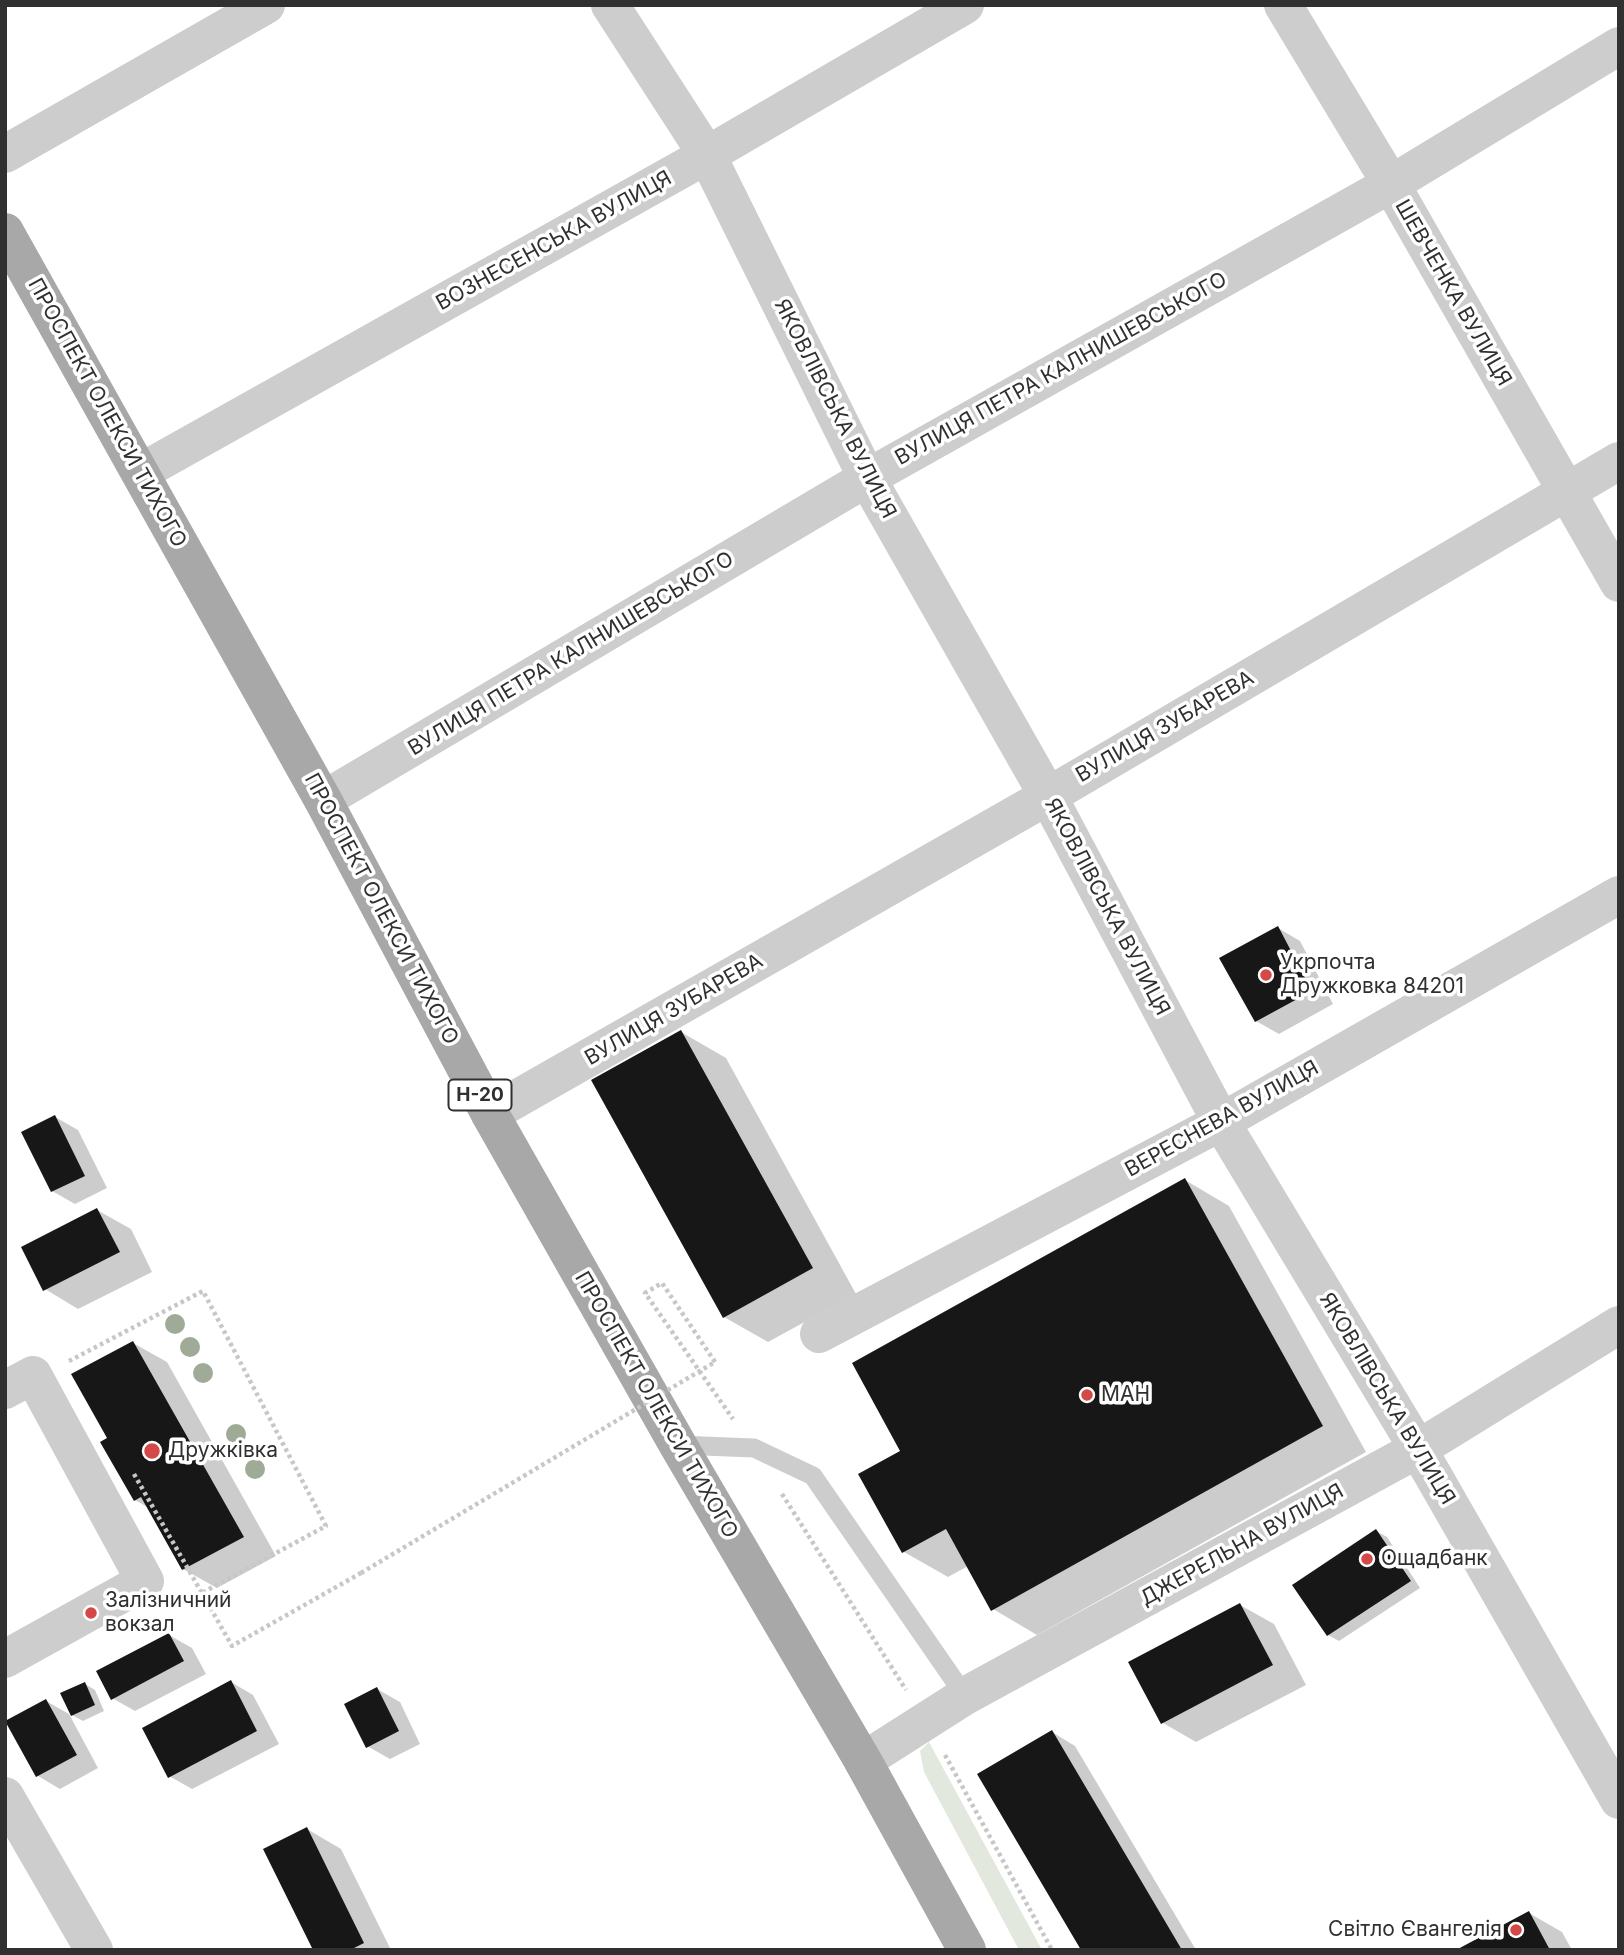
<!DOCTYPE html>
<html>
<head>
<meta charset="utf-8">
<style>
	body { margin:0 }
	#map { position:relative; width:1624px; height:1955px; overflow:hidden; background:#fff; font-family:Inter,sans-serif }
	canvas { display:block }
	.frame { position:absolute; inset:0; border:7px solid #303030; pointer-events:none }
</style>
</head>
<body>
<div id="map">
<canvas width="1624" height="1955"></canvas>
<div class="frame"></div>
</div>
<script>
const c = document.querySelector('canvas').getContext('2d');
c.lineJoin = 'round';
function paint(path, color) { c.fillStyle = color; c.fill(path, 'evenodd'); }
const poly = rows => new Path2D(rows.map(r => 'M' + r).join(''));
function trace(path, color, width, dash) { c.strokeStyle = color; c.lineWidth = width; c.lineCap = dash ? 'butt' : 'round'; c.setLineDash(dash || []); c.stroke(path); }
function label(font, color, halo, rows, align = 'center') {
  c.font = font + ' Inter,sans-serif'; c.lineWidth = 7; c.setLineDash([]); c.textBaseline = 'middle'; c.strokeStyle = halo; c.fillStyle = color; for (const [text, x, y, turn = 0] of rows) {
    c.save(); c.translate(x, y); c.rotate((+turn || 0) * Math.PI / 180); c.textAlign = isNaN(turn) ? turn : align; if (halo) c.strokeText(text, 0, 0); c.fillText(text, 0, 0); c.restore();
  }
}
paint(poly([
	[929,1742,1042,1950,1019,1950,924,1772,920,1751]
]), '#e2e8dd');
paint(poly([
	[1278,928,1300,941,1333,1004,1279,1034,1256,1021],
	[681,1032,726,1058,856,1294,768,1342,724,1317],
	[55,1117,78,1130,107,1188,75,1204,52,1191],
	[1185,1180,1229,1206,1366,1452,1037,1635,993,1609,968,1566,948,1577,904,1552,903,1451],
	[97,1210,131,1229,152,1272,78,1309,45,1289],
	[133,1343,167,1362,276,1556,217,1588,183,1569,149,1508,135,1500,110,1438],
	[1376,1531,1387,1537,1420,1588,1339,1641,1328,1635],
	[1240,1605,1274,1624,1306,1685,1196,1742,1163,1723],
	[169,1635,192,1648,206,1674,135,1711,112,1698],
	[231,1682,253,1695,279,1744,192,1789,169,1776],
	[85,1684,95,1690,104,1711,83,1721,72,1715],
	[377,1689,400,1702,420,1744,390,1759,367,1746],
	[46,1701,69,1714,98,1768,60,1789,38,1776],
	[1052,1732,1075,1746,1196,1950,1083,1950],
	[307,1829,341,1849,391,1950,315,1950],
	[1529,1913,1562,1932,1572,1950,1460,1950]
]), '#0003');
paint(poly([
	[1278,926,1312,991,1255,1022,1219,958],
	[681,1030,813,1268,723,1318,591,1080],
	[55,1115,85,1176,51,1192,21,1132],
	[1185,1178,1323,1426,991,1611,946,1529,902,1553,858,1474,900,1451,852,1363],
	[97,1208,120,1252,43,1291,21,1247],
	[133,1341,244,1537,182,1570,141,1497,134,1501,100,1442,107,1438,71,1374],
	[1376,1529,1411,1581,1327,1636,1292,1585],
	[1240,1603,1273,1665,1161,1724,1128,1662],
	[169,1633,184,1661,111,1700,96,1671],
	[231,1680,257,1731,168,1778,142,1728],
	[85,1682,95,1705,71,1716,60,1693],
	[377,1687,399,1731,366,1748,344,1704],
	[46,1699,77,1755,36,1777,5,1721],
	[1052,1730,1182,1950,1081,1950,977,1774],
	[307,1827,364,1943,350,1950,313,1950,263,1849],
	[1529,1911,1550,1950,1456,1950]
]), '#171717');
trace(poly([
	[69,1361,203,1291,326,1526,176,1607],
	[715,1362,662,1283,645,1293,733,1419],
	[134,1474,232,1646,361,1573],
	[782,1494,906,1690],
	[945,1755,1052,1950]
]), '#c7c7c7', 4.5, [3.5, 3.5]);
trace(poly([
	[678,1445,754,1448,813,1476,965,1696]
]), '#cdcdcd', 19);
trace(poly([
	[610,5,707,155,867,478,1048,796,1221,1122,1418,1449,1619,1800],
	[1283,5,1391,184,1619,583],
	[5,154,266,5],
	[141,472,707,155,965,5],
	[323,800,867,478,1391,184,1619,46],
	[490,1114,1048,796,1619,461],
	[819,1334,1221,1122,1619,895],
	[863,1761,965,1696,1418,1449,1619,1325]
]), '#cdcdcd', 38);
trace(poly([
	[5,1390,33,1375,145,1581,5,1659],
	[5,1796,94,1950]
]), '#cdcdcd', 38);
trace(poly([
	[5,232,323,800,490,1114,678,1445,863,1761,967,1950]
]), '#a8a8a8', 38);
trace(poly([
	[361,1573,715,1362]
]), '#c7c7c7', 4.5, [3.5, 3.5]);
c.fillStyle = '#9fab97';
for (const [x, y] of [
	[175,1324],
	[190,1347],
	[203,1373],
	[236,1434],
	[255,1469]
]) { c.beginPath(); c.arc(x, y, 10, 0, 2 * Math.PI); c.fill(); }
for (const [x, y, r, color] of [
	[1266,975,7,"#d34947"],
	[1087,1395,7,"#d34947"],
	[152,1451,9,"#d34947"],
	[1367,1559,7,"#d34947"],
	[91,1613,7,"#d34947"],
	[1516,1930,7,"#d34947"]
]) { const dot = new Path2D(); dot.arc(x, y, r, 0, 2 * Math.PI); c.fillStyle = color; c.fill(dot); trace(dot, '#fff', 2.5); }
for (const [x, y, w] of [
	[480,1095,63]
]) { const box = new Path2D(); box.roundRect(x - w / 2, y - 15.5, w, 31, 5); c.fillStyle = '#fff'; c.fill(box); trace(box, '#303030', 2); }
label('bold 19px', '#303030', null, [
	["Н-20",480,1095]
]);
label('21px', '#303030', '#fff', [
	["ВОЗНЕСЕНСЬКА ВУЛИЦЯ",554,241,-29],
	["ШЕВЧЕНКА ВУЛИЦЯ",1453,293,60],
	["ВУЛИЦЯ ПЕТРА КАЛНИШЕВСЬКОГО",1061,369,-29],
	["ЯКОВЛІВСЬКА ВУЛИЦЯ",835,409,63],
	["ПРОСПЕКТ ОЛЕКСИ ТИХОГО",107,413,61],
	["ВУЛИЦЯ ПЕТРА КАЛНИШЕВСЬКОГО",571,654,-31],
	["ВУЛИЦЯ ЗУБАРЕВА",1165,727,-30],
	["ЯКОВЛІВСЬКА ВУЛИЦЯ",1107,907,62],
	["ПРОСПЕКТ ОЛЕКСИ ТИХОГО",381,909,62],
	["ВУЛИЦЯ ЗУБАРЕВА",674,1010,-30],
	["ВЕРЕСНЕВА ВУЛИЦЯ",1222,1119,-29],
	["ЯКОВЛІВСЬКА ВУЛИЦЯ",1387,1399,59],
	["ПРОСПЕКТ ОЛЕКСИ ТИХОГО",656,1405,60],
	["ДЖЕРЕЛЬНА ВУЛИЦЯ",1242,1545,-29]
]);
label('21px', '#303030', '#fff', [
	["Укрпочта",1280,963],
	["Дружковка 84201",1280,987],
	["МАН",1101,1395],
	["Дружківка",168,1451],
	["Ощадбанк",1381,1559],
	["Залізничний",105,1601],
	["вокзал",105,1625],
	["Світло Євангелія",1502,1930,"right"]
], 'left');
</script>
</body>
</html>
